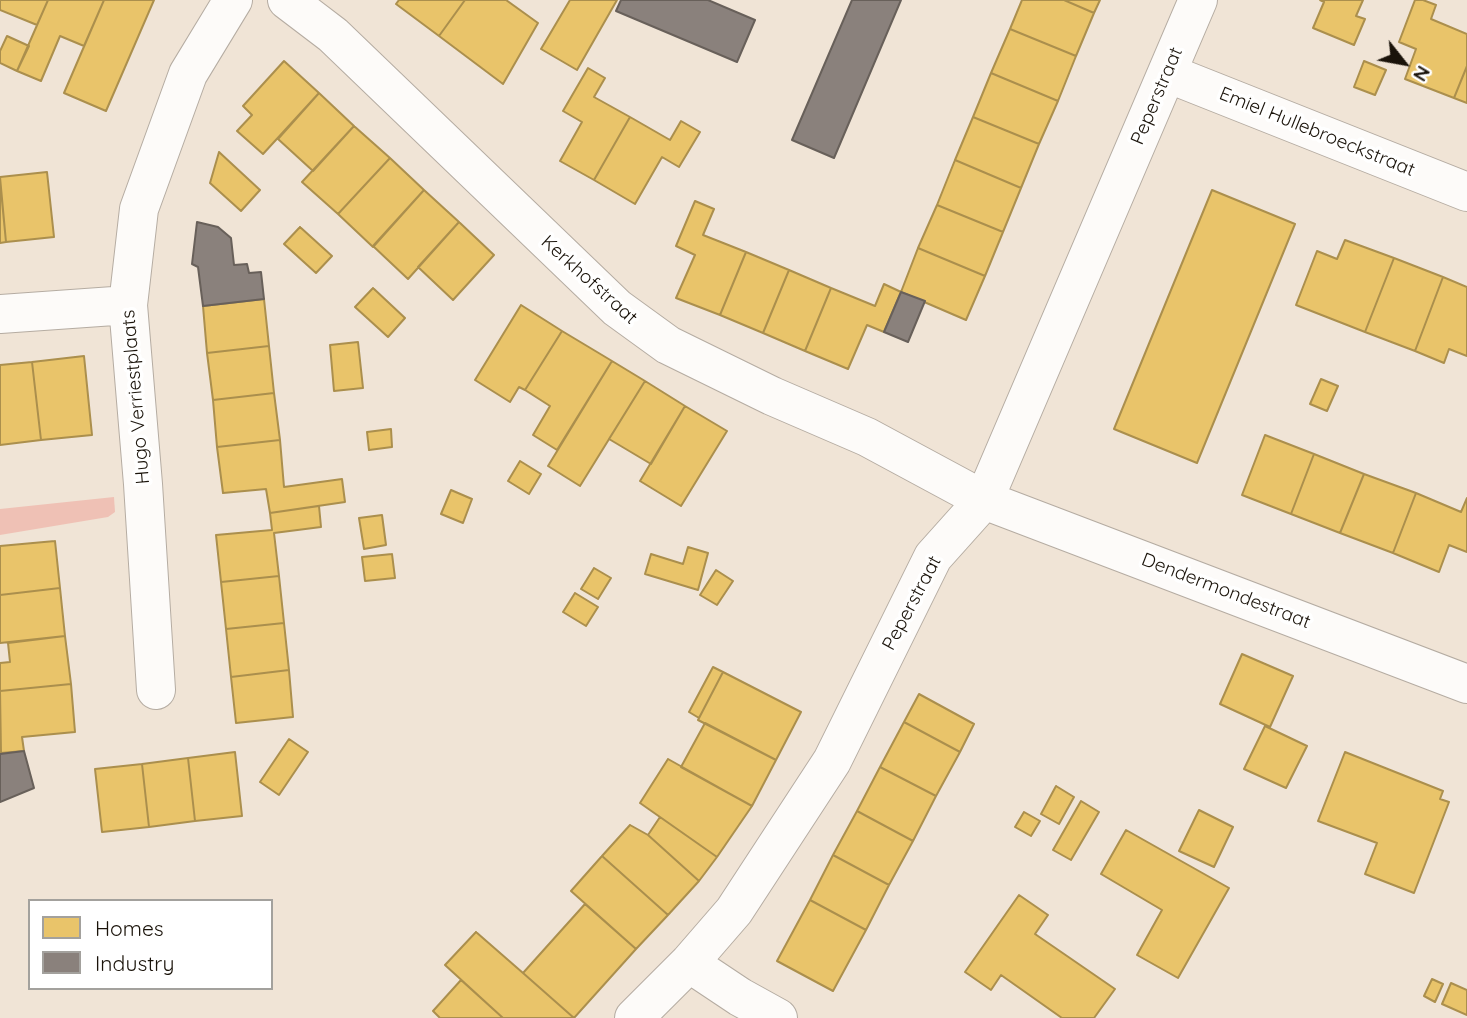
<!DOCTYPE html>
<html>
<head>
<meta charset="utf-8">
<style>
	body { margin:0 }
	#map { position:relative; width:1467px; height:1018px; overflow:hidden; background:#f0e4d6; font-family:Quicksand,sans-serif }
	canvas { display:block }
	.legend { position:absolute; left:28px; top:899px; width:245px; height:91px; box-sizing:border-box; background:#fff; border:2px solid #a3a19d; margin:0; padding:9px 12px; list-style:none; font-size:21px; color:#1a130a }
	.legend li { display:flex; align-items:center; gap:14px; height:35px }
	.legend b { width:35px; border:2px solid #a3a19d }
	.north { position:absolute; left:1369px; top:28px; width:70px; height:70px; -webkit-text-stroke:5px #fff; paint-order:stroke; rotate:121deg; font-size:19px; font-weight:700; line-height:28px; text-align:center; color:#1a130a }
	.north::after { content:''; display:block; margin:auto; width:24px; height:32px; background:#1a130a; clip-path:polygon(50% 0,100% 100%,50% 72%,0 100%) }
</style>
</head>
<body>
<div id="map">
<canvas width="1467" height="1018"></canvas>
<ul class="legend">
<li><b style="height:19px;background:#e9c46a"></b>Homes</li>
<li><b style="height:19px;background:#8a817c"></b>Industry</li>
</ul>
<div class="north">N</div>
</div>
<script>
const c = document.querySelector('canvas').getContext('2d');
c.lineJoin = 'round';
function paint(path, color) { c.fillStyle = color; c.fill(path, 'evenodd'); }
const poly = rows => new Path2D(rows.map(r => 'M' + r).join(''));
function trace(path, color, width, dash) { c.strokeStyle = color; c.lineWidth = width; c.lineCap = dash ? 'butt' : 'round'; c.setLineDash(dash || []); c.stroke(path); }
function label(font, color, halo, rows, align = 'center') {
  c.font = font + ' Quicksand,sans-serif'; c.lineWidth = 7; c.setLineDash([]); c.textBaseline = 'middle'; c.strokeStyle = halo; c.fillStyle = color; for (const [text, x, y, turn = 0] of rows) {
    c.save(); c.translate(x, y); c.rotate((+turn || 0) * Math.PI / 180); c.textAlign = isNaN(turn) ? turn : align; if (halo) c.strokeText(text, 0, 0); c.fillText(text, 0, 0); c.restore();
  }
}
paint(poly([
	[114,497,115,512,108,517,0,535,0,509]
]), '#efc1b5');
const homes = poly([
	[0,0,48,0,37,25,0,10,0,0],
	[48,0,104,0,84,46,60,36,41,81,17,71,48,0],
	[104,0,154,0,106,111,64,93,104,0],
	[399,0,465,0,439,36,396,4,399,0],
	[465,0,506,0,538,23,503,84,439,36,465,0],
	[570,0,617,0,577,70,541,49,570,0],
	[1022,0,1064,0,1094,13,1076,56,1010,29,1022,0],
	[1064,0,1100,0,1094,13,1064,0],
	[1320,0,1363,0,1356,16,1365,19,1354,45,1313,28,1324,2,1320,0],
	[1415,0,1423,0,1436,5,1431,19,1467,34,1467,66,1454,98,1405,79,1416,49,1399,42,1415,0],
	[1010,29,1076,56,1058,101,991,73,1010,29],
	[7,36,29,46,17,71,0,63,0,51,7,36],
	[284,61,319,93,263,154,237,131,252,115,243,106,284,61],
	[1364,61,1386,70,1375,95,1354,87,1364,61],
	[1467,66,1467,103,1454,98,1467,66],
	[588,68,605,78,594,97,630,117,594,180,560,161,582,122,563,111,588,68],
	[991,73,1058,101,1039,144,973,117,991,73],
	[319,93,354,126,313,171,278,139,319,93],
	[630,117,670,140,681,121,700,132,679,167,662,157,635,204,594,180,630,117],
	[973,117,1039,144,1021,188,955,160,973,117],
	[354,126,390,158,338,214,302,182,354,126],
	[219,152,260,190,241,211,210,183,219,152],
	[390,158,424,190,373,247,338,214,390,158],
	[955,160,1021,188,1003,232,937,205,955,160],
	[47,172,54,237,6,242,0,177,47,172],
	[0,180,6,242,0,243,0,180],
	[424,190,459,222,408,279,373,246,424,190],
	[1212,190,1295,224,1197,463,1114,429,1212,190],
	[695,201,714,209,703,235,746,252,720,315,676,298,695,255,676,246,695,201],
	[937,205,1003,232,985,276,918,248,937,205],
	[459,222,494,255,453,300,418,267,459,222],
	[300,227,332,256,316,273,284,244,300,227],
	[1345,240,1394,258,1365,332,1296,305,1317,251,1337,259,1345,240],
	[918,248,985,276,966,320,901,292,918,248],
	[746,252,789,270,763,333,720,315,746,252],
	[1394,258,1443,277,1415,351,1365,332,1394,258],
	[789,270,831,288,805,351,763,333,789,270],
	[1443,277,1467,287,1467,356,1449,349,1444,363,1415,351,1443,277],
	[884,284,901,292,884,332,867,325,848,369,805,351,831,288,875,306,884,284],
	[373,288,405,318,388,337,355,307,373,288],
	[264,299,269,346,207,353,203,306,264,299],
	[521,305,562,331,525,390,519,387,510,402,475,380,521,305],
	[562,331,612,361,557,450,533,435,550,406,525,390,562,331],
	[358,342,363,388,334,391,330,345,358,342],
	[269,346,274,393,213,400,207,353,269,346],
	[84,356,92,435,41,440,32,362,84,356],
	[612,361,645,381,580,486,548,466,612,361],
	[32,362,41,440,0,445,0,365,32,362],
	[1321,379,1338,386,1327,411,1310,404,1321,379],
	[645,381,685,406,651,464,609,439,645,381],
	[274,393,280,440,217,447,213,400,274,393],
	[685,406,727,431,681,506,640,481,685,406],
	[391,429,392,447,369,450,367,432,391,429],
	[1265,435,1314,454,1291,514,1242,495,1265,435],
	[280,440,284,487,342,479,345,502,270,513,266,489,223,493,217,447,280,440],
	[1314,454,1364,474,1340,533,1291,514,1314,454],
	[520,461,541,474,529,494,508,481,520,461],
	[1364,474,1416,493,1393,553,1340,533,1364,474],
	[451,490,472,499,463,523,441,514,451,490],
	[1416,493,1461,512,1467,498,1467,552,1449,545,1439,572,1393,553,1416,493],
	[319,506,321,527,274,533,279,576,221,582,216,535,272,530,270,513,319,506],
	[382,515,386,545,364,549,359,518,382,515],
	[55,541,60,588,0,595,0,546,55,541],
	[688,547,708,553,698,590,645,574,651,554,683,564,688,547],
	[392,554,395,578,365,581,362,557,392,554],
	[594,568,611,578,598,599,581,589,594,568],
	[716,570,733,581,717,605,700,595,716,570],
	[279,576,284,623,226,629,221,582,279,576],
	[60,588,65,636,0,643,0,595,60,588],
	[575,593,598,607,586,626,563,612,575,593],
	[284,623,289,670,231,677,226,629,284,623],
	[65,636,71,684,0,691,0,663,10,662,8,643,65,636],
	[1242,654,1293,676,1270,727,1220,704,1242,654],
	[713,667,723,672,699,718,689,712,713,667],
	[289,670,293,717,236,723,231,677,289,670],
	[723,672,801,712,776,760,698,720,723,672],
	[71,684,75,732,22,737,24,751,1,753,0,691,71,684],
	[919,694,974,724,960,752,904,722,919,694],
	[904,722,960,752,936,796,880,767,904,722],
	[705,723,776,760,752,806,681,767,705,723],
	[1265,726,1307,746,1286,788,1244,769,1265,726],
	[289,739,308,752,279,795,260,782,289,739],
	[235,752,242,816,195,821,188,758,235,752],
	[1345,752,1443,791,1440,799,1449,802,1414,893,1365,874,1377,843,1318,821,1345,752],
	[188,758,195,821,149,827,142,764,188,758],
	[668,759,752,806,717,857,640,803,668,759],
	[142,764,149,827,102,832,95,769,142,764],
	[880,767,936,796,913,841,857,811,880,767],
	[1056,786,1074,797,1059,824,1041,814,1056,786],
	[1081,801,1099,812,1071,860,1053,850,1081,801],
	[1199,810,1233,827,1214,867,1179,851,1199,810],
	[857,811,913,841,889,885,833,855,857,811],
	[1024,812,1040,821,1031,836,1015,827,1024,812],
	[660,817,717,857,699,881,648,835,660,817],
	[630,825,648,835,699,881,668,915,602,856,630,825],
	[1126,830,1229,888,1178,978,1137,955,1162,910,1101,874,1126,830],
	[833,855,889,885,866,930,810,900,833,855],
	[602,856,668,915,636,949,571,891,602,856],
	[1019,895,1048,915,1035,934,1115,989,1094,1018,1062,1018,1001,975,991,990,965,972,1019,895],
	[810,900,866,930,833,991,777,961,810,900],
	[585,904,636,949,574,1018,523,973,585,904],
	[476,932,523,973,574,1018,503,1018,445,965,476,932],
	[1432,979,1443,984,1435,1002,1424,996,1432,979],
	[461,980,503,1018,440,1018,433,1011,461,980],
	[1451,983,1467,990,1467,1015,1442,1004,1451,983]
]);
paint(homes, '#e9c46a');
trace(homes, '#ab8f4d', 2);
const industry = poly([
	[621,0,708,0,755,20,737,62,616,11,621,0],
	[852,0,901,0,834,158,792,140,852,0],
	[197,222,218,227,231,238,234,265,247,264,249,273,261,272,264,299,203,306,198,267,192,264,197,222],
	[901,292,925,301,908,342,884,332,901,292],
	[24,751,34,788,0,802,0,754,24,751]
]);
paint(industry, '#8a817c');
trace(industry, '#68605a', 2);
const minor = poly([
	[287,0,333,35,617,308,668,345,772,396,867,437,984,500,1467,684],
	[1167,73,1467,192],
	[0,314,128,305],
	[156,690,143,484,128,305,139,209,188,74,233,0],
	[689,963,740,997,778,1018],
	[634,1018,689,963,734,911,832,761,933,557,984,500,1198,0]
]);
trace(minor, '#b5aca2', 40);
trace(minor, '#fdfbf9', 38);
label('19px', '#1a130a', '#fff', [
	["Peperstraat",1157,96,-67],
	["Emiel Hullebroeckstraat",1317,132,22],
	["Kerkhofstraat",589,280,42],
	["Hugo Verriestplaats",136,397,-95],
	["Dendermondestraat",1226,591,21],
	["Peperstraat",912,603,-62]
]);
</script>
</body>
</html>
